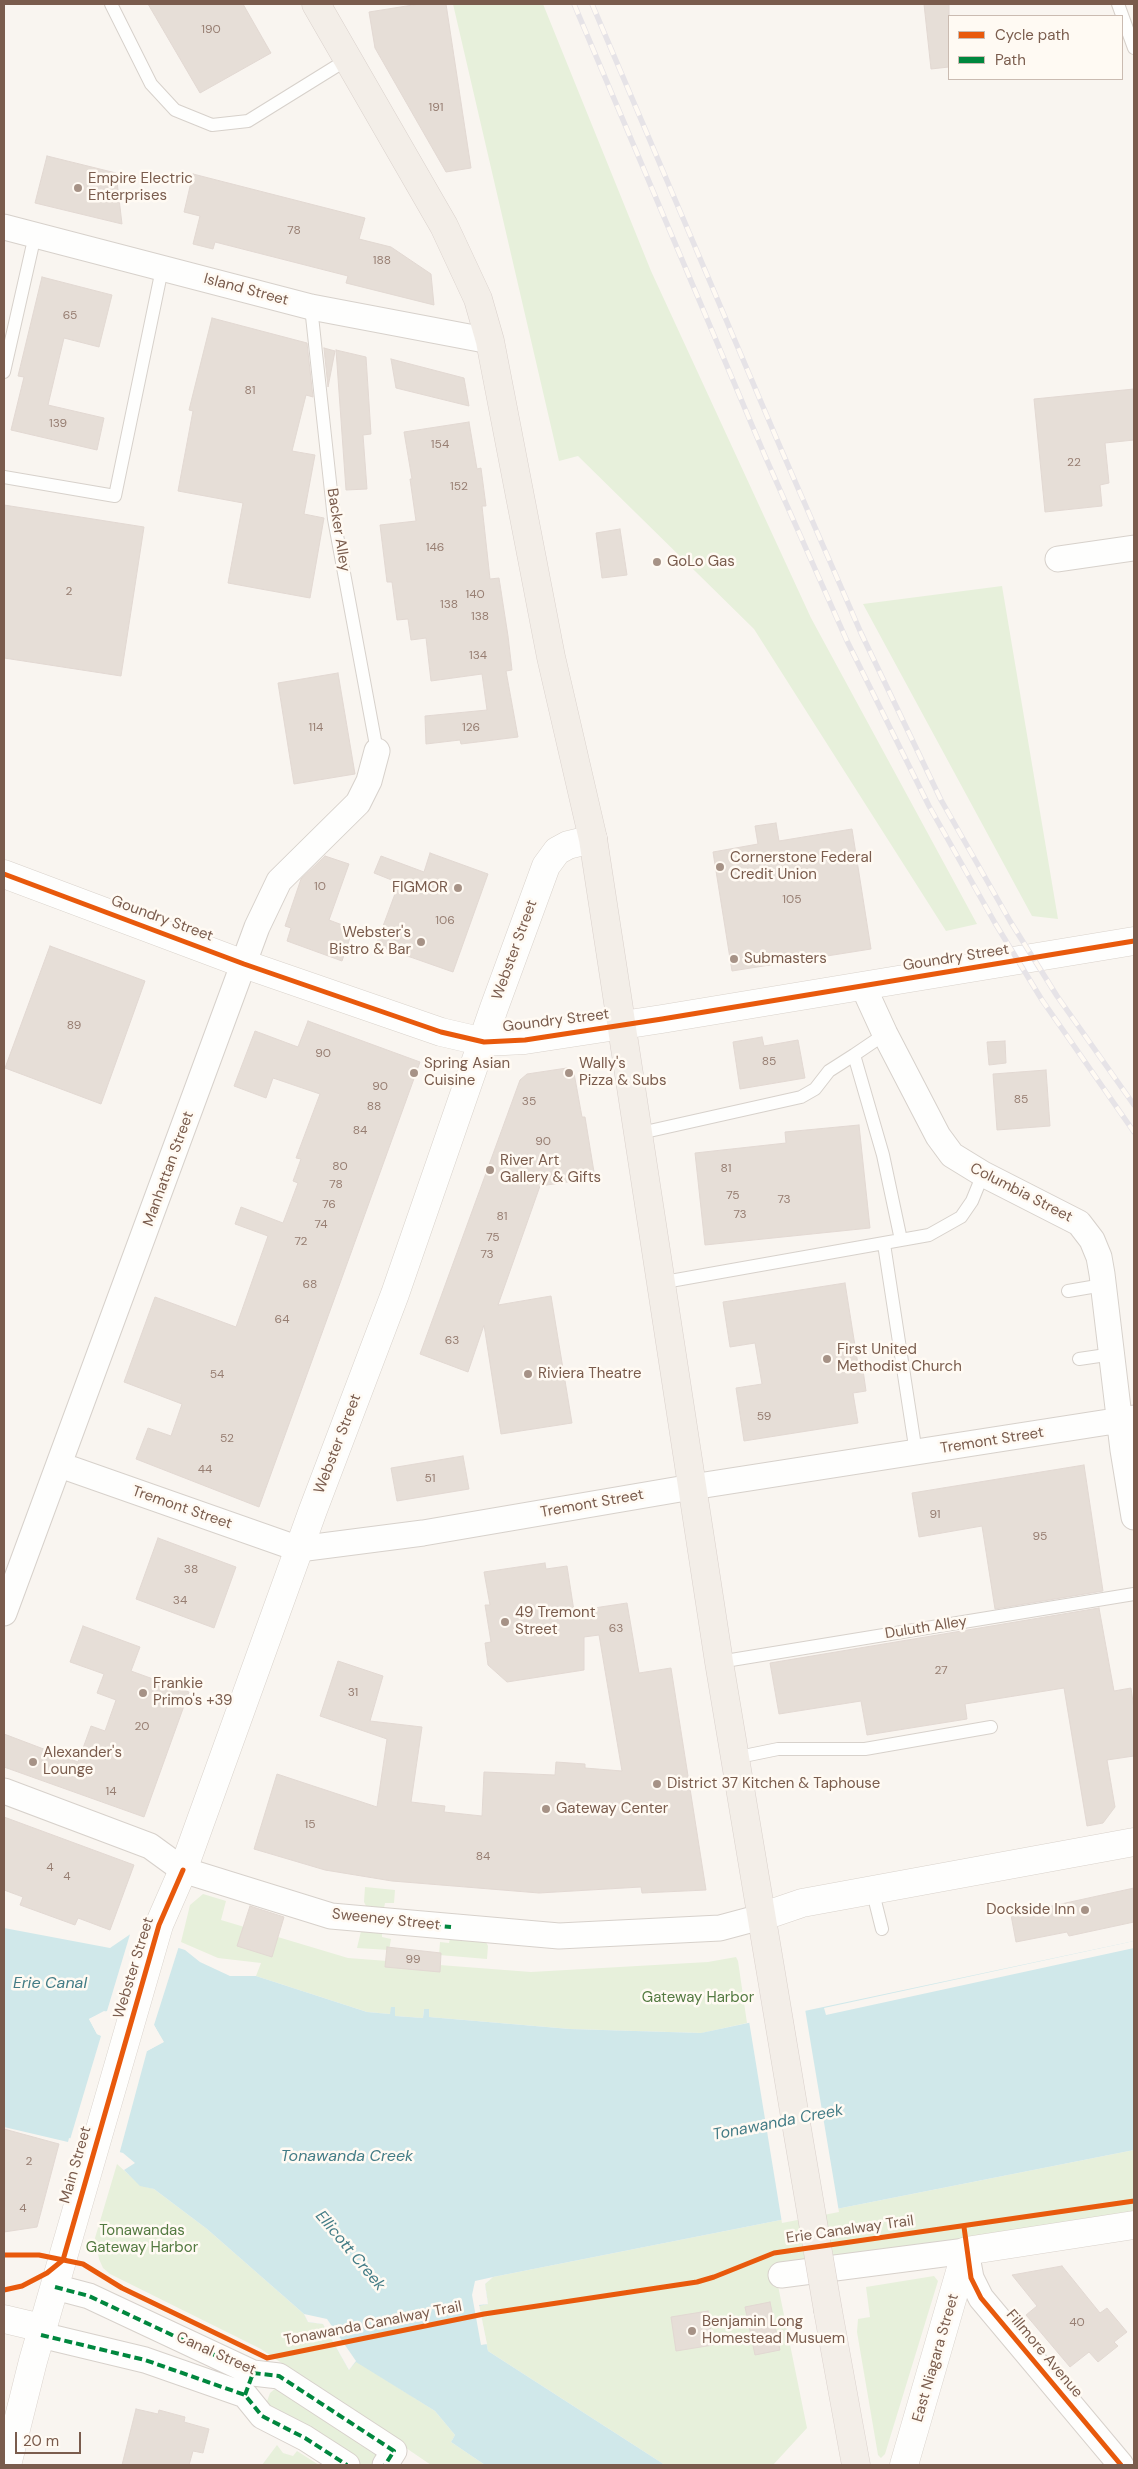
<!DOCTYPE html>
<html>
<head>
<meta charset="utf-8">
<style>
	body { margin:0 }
	#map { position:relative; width:1138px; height:2469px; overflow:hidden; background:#f9f5f0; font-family:"DM Sans",sans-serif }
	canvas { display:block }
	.frame { position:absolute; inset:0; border:5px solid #7a5c4d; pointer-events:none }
	.legend { position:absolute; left:948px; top:15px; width:175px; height:65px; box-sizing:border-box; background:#fffaf3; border:1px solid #cabbb1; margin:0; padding:6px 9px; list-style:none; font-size:15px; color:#7a5c4d }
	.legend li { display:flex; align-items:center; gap:10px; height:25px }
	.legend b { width:25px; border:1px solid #cabbb1 }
	.scale { position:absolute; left:15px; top:2432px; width:66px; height:22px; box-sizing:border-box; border:2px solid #7a5c4d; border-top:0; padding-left:6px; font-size:15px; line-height:18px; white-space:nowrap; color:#7a5c4d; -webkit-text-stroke:4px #fffaf3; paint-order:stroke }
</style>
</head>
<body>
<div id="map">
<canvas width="1138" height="2469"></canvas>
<div class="frame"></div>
<ul class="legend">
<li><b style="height:6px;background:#e8590c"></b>Cycle path</li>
<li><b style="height:6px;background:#00873e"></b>Path</li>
</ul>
<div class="scale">20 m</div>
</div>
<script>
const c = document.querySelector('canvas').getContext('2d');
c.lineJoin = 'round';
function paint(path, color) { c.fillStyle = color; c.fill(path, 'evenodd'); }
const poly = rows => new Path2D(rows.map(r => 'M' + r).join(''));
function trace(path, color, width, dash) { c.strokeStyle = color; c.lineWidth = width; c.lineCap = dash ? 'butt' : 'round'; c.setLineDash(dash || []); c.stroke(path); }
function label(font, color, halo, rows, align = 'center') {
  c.font = font + ' "DM Sans",sans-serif'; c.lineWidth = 5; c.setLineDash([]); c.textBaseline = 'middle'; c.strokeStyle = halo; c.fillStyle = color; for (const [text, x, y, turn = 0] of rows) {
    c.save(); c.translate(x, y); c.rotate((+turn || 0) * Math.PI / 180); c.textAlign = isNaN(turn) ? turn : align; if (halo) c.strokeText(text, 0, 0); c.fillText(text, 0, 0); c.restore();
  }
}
paint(poly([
	[453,4,543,4,651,271,811,618,977,924,946,931,754,629,578,456,559,461],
	[1002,586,1058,919,1032,916,863,604],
	[365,1887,395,1890,394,1903,385,1903,384,1908,366,1906,364,1902],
	[203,1894,226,1901,221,1920,348,1958,531,1972,708,1962,736,1957,738,1961,747,2023,702,2033,570,2029,429,2017,429,2009,424,2009,423,2018,395,2016,395,2008,390,2014,367,2012,256,1976,261,1963,218,1958,181,1942,190,1905],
	[361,1931,382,1933,382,1937,391,1939,389,1950,357,1948],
	[450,1938,486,1942,488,1946,487,1959,439,1955,440,1942,449,1943],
	[1134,2150,1134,2213,774,2266,807,2428,773,2465,665,2465,488,2351,479,2305,488,2304,485,2284,493,2277],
	[117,2164,140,2185,154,2189,207,2229,304,2314,308,2322,323,2324,349,2370,356,2361,435,2411,455,2435,451,2442,485,2465,431,2465,261,2349,110,2274,103,2268,99,2259,95,2238],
	[934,2276,938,2281,885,2454,881,2458,878,2455,857,2332,858,2319,870,2317,866,2287],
	[276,2388,381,2448,382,2465,355,2465,265,2407,270,2393],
	[277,2445,283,2453,293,2456,297,2451,319,2465,262,2465]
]), '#e7f0db');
paint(poly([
	[4,1928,110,1948,132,1933,185,1950,200,1962,230,1976,256,1976,367,2012,390,2014,391,2007,395,2007,395,2016,423,2018,424,2009,429,2009,429,2017,570,2029,701,2033,1134,1941,1134,2150,493,2277,485,2284,488,2304,479,2306,488,2351,665,2465,485,2465,451,2442,455,2435,435,2411,356,2362,349,2370,323,2324,308,2322,304,2314,207,2229,154,2189,140,2186,124,2170,135,2163,123,2153,69,2138,68,2142,4,2127],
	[104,2011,154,2025,163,2042,147,2051,97,2034,89,2019]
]), '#d0e8ea');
paint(poly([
	[131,1931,179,1946,154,2025,164,2042,147,2051,119,2155,70,2141,69,2143,101,2036,97,2034,89,2019,107,2011],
	[105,2013,152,2028,160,2041,147,2048,99,2032,92,2020],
	[1134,1941,1134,1948,826,2015,824,2008],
	[805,2009,839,2212,782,2223,749,2021],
	[493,2277,485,2284,488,2304,479,2305,487,2344,481,2345,472,2295,475,2281],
	[304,2314,327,2319,356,2361,349,2370,323,2324,308,2322]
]), '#f9f5f0');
const building = poly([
	[148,4,243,4,271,53,200,93,148,4],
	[419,4,446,4,471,168,446,172,375,48,369,12,419,4],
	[924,4,949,4,949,67,931,69,924,4],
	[47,156,116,173,122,224,35,203,47,156],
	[193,174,365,218,359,239,391,247,431,274,434,305,346,283,348,276,215,242,213,249,193,244,200,216,184,212,193,174],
	[42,277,112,295,99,347,64,338,48,405,104,418,97,450,11,430,24,377,18,376,42,277],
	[212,318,307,343,313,397,306,395,292,451,315,455,304,514,324,518,310,598,228,583,243,503,178,491,193,411,189,410,212,318],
	[324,348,335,351,328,387,324,348],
	[336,350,366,357,371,434,363,435,367,489,346,490,336,350],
	[391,359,464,378,469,406,396,388,391,359],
	[1134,389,1134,440,1105,443,1109,483,1100,485,1102,506,1045,512,1034,399,1134,389],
	[469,422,477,469,481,468,486,506,482,506,490,579,499,578,508,636,512,670,506,671,518,737,461,744,460,740,426,744,425,716,487,710,482,674,431,681,426,638,411,640,408,619,397,620,392,582,387,582,380,525,416,521,410,479,412,479,404,432,469,422],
	[4,505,144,527,121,676,4,658,4,505],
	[620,529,627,575,602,578,596,533,620,529],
	[338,673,355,774,294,784,278,683,338,673],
	[776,823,779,841,852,829,871,949,732,971,713,852,758,844,755,826,776,823],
	[430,853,488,874,453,972,376,945,399,883,374,873,381,856,424,872,430,853],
	[325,856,349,864,329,920,353,929,342,961,287,941,291,928,285,926,301,879,325,856],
	[50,946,145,981,101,1104,5,1068,50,946],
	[308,1021,420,1062,259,1507,136,1459,148,1428,171,1436,182,1404,124,1382,155,1297,236,1327,268,1236,235,1224,241,1207,283,1223,298,1183,293,1181,301,1159,296,1158,320,1094,273,1078,266,1098,234,1086,255,1031,298,1047,308,1021],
	[762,1037,764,1046,798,1040,805,1078,740,1089,733,1042,762,1037],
	[1005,1041,1006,1063,989,1065,987,1042,1005,1041],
	[567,1068,574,1073,582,1117,585,1117,595,1178,540,1186,498,1305,551,1296,572,1423,501,1434,484,1325,468,1372,420,1354,520,1080,527,1074,567,1068],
	[1046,1070,1050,1126,997,1130,993,1074,1046,1070],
	[859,1125,870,1228,705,1245,695,1153,786,1143,785,1132,859,1125],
	[845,1283,859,1371,863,1370,866,1391,853,1393,858,1423,744,1441,736,1388,762,1384,755,1343,730,1347,723,1302,845,1283],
	[463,1456,469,1489,397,1501,391,1468,463,1456],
	[1084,1465,1103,1591,995,1609,982,1526,919,1537,912,1493,1084,1465],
	[158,1538,236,1567,214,1628,136,1599,158,1538],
	[545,1563,546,1569,567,1566,574,1611,627,1603,639,1673,671,1668,706,1890,642,1893,641,1887,539,1893,392,1881,325,1870,254,1849,277,1774,377,1807,387,1739,320,1716,338,1661,383,1676,370,1721,422,1727,411,1802,445,1806,444,1812,482,1816,484,1772,555,1775,556,1762,585,1764,585,1768,622,1771,599,1635,584,1637,584,1670,507,1682,488,1665,485,1643,491,1642,485,1605,490,1605,484,1572,545,1563],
	[1099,1608,1114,1691,1131,1688,1134,1709,1134,1756,1107,1760,1115,1807,1103,1823,1087,1826,1064,1688,965,1704,967,1719,867,1735,861,1701,779,1714,770,1663,1099,1608],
	[83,1626,140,1647,131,1671,189,1692,144,1817,4,1767,4,1734,78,1762,91,1726,105,1731,116,1700,97,1693,104,1674,70,1662,83,1626],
	[4,1817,134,1865,110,1930,78,1918,75,1925,20,1905,23,1897,4,1890,4,1817],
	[1134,1888,1134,1922,1069,1936,1067,1932,1016,1942,1011,1915,1134,1888],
	[250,1906,284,1917,272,1957,237,1946,250,1906],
	[387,1947,441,1953,440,1972,385,1967,387,1947],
	[4,2129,59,2144,37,2227,4,2232,4,2129],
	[1062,2266,1100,2313,1107,2308,1127,2332,1114,2342,1118,2346,1098,2362,1089,2352,1070,2367,1026,2315,1037,2306,1012,2275,1062,2266],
	[770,2302,780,2350,755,2355,745,2307,770,2302],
	[708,2311,713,2345,676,2351,671,2317,708,2311],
	[136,2409,158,2414,159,2410,185,2417,184,2422,209,2429,203,2453,193,2451,189,2465,122,2465,136,2409]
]);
paint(building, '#e6ded7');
trace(building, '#e2d8d2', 1);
const lane = poly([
	[111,4,151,84,175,110,212,125,248,121,348,59],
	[1118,4,1134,48],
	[311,307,334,519,377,751],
	[4,372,35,235],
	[4,477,115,496,162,269],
	[885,1034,854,1055,883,1155,901,1240],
	[636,1134,801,1097,815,1089,829,1071,854,1055],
	[884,1244,916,1453],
	[659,1283,929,1235,961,1217,972,1201,983,1174],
	[1068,1291,1103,1285],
	[1079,1359,1113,1354],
	[719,1662,1134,1594],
	[734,1758,778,1749,865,1749,991,1727],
	[872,1889,882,1929]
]);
const street = poly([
	[4,227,311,307,490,341],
	[1058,559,1134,548],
	[863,986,885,1034,938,1136,952,1155,983,1174,1079,1223,1092,1240,1099,1257,1102,1274,1123,1450,1134,1517],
	[60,1465,299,1549,423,1533,692,1487,1134,1418],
	[4,1613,257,927,279,881,358,803,369,781,377,751],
	[4,1791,150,1846,183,1870,331,1916,559,1936,720,1928,761,1917],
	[781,2275,966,2251,971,2278,981,2298,1121,2465],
	[55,2287,89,2296,253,2373,279,2376,394,2451,385,2465],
	[41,2335,145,2360,245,2395,262,2416,305,2438,347,2465]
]);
const secondary = poly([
	[4,874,244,964,441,1032,484,1042,525,1040,662,1019,1134,941],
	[761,1917,802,1903,1134,1842],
	[4,2319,42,2328],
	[7,2465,33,2361,159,1925,183,1870,313,1510,395,1294,494,1008,546,866,557,851,568,845,593,839],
	[904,2465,966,2251,1134,2225]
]);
const primary = poly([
	[316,4,444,226,478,299,490,341,551,657,593,839,719,1662,795,2117],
	[828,2311,856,2465]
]);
trace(lane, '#d7d1cb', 14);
trace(street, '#d7d1cb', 27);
trace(secondary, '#d9d2cb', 29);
trace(primary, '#dad1cc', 29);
trace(lane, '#fefefd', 12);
trace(street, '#fefefd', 25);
trace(secondary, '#fefefd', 28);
trace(primary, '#f3eee8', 28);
const rail = poly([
	[574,4,765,456,847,641,929,806,995,923,1042,1000,1134,1132],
	[592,4,781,449,861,633,941,800,1010,921,1057,996,1134,1105]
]);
trace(rail, '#e6e3e7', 5.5);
trace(rail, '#fffaf3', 4, [11]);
const primaryBridge = poly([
	[795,2117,828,2311]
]);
trace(primaryBridge, '#dad1cc', 29, []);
trace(primaryBridge, '#f3eee8', 28);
trace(poly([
	[385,1921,451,1927],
	[55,2287,89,2296,253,2373,279,2376,394,2451,385,2465],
	[41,2335,145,2360,245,2395,262,2416,305,2438,347,2465],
	[245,2395,253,2373]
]), '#00873e', 4, [8, 4]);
trace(poly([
	[4,874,244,964,441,1032,484,1042,525,1040,662,1019,1134,941],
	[964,2227,971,2278,981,2298,1121,2465],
	[4,2255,39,2255,83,2264,122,2288,267,2358,484,2314,697,2282,714,2277,774,2253,1134,2201],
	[4,2290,22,2286,47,2273,63,2260,159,1925,183,1870]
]), '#e8590c', 5);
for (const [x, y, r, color] of [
	[78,188,5,"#a69286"],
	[657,562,5,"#a69286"],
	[720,867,5,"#a69286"],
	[458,888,5,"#a69286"],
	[421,942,5,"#a69286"],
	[734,959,5,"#a69286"],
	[414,1073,5,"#a69286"],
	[569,1073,5,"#a69286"],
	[490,1170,5,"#a69286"],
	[827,1359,5,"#a69286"],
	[528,1374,5,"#a69286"],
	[505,1622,5,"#a69286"],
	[143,1693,5,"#a69286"],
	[33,1762,5,"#a69286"],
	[657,1784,5,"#a69286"],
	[546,1809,5,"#a69286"],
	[1085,1910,5,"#a69286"],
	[692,2331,5,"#a69286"]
]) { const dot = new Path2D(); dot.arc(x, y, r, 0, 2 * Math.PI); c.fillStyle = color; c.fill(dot); trace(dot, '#fffaf3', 2); }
label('12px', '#977e72', null, [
	["190",211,30],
	["191",436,108],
	["78",294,231],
	["188",382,261],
	["65",70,316],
	["81",250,391],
	["139",58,424],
	["154",440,445],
	["22",1074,463],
	["152",459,487],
	["146",435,548],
	["2",69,592],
	["140",475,595],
	["138",449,605],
	["138",480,617],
	["134",478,656],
	["114",316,728],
	["126",471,728],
	["10",320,887],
	["105",792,900],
	["106",445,921],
	["89",74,1026],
	["90",323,1054],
	["85",769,1062],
	["90",380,1087],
	["85",1021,1100],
	["35",529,1102],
	["88",374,1107],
	["84",360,1131],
	["90",543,1142],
	["80",340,1167],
	["81",726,1169],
	["78",336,1185],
	["75",733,1196],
	["73",784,1200],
	["76",329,1205],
	["73",740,1215],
	["81",502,1217],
	["74",321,1225],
	["75",493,1238],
	["72",301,1242],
	["73",487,1255],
	["68",310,1285],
	["64",282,1320],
	["63",452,1341],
	["54",217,1375],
	["59",764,1417],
	["52",227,1439],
	["44",205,1470],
	["51",430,1479],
	["91",935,1515],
	["95",1040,1537],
	["38",191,1570],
	["34",180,1601],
	["63",616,1629],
	["27",941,1671],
	["31",353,1693],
	["20",142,1727],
	["14",111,1792],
	["15",310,1825],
	["84",483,1857],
	["4",50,1868],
	["4",67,1877],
	["99",413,1960],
	["2",29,2162],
	["4",23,2209],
	["40",1077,2323]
]);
label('15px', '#7a5c4d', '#fffaf3', [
	["Empire Electric",88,179],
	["Enterprises",88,196],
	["GoLo Gas",667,562],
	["Cornerstone Federal",730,858],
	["Credit Union",730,875],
	["FIGMOR",448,888,"right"],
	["Webster's",411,933,"right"],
	["Bistro & Bar",411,950,"right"],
	["Submasters",744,959],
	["Spring Asian",424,1064],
	["Cuisine",424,1081],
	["Wally's",579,1064],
	["Pizza & Subs",579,1081],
	["River Art",500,1161],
	["Gallery & Gifts",500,1178],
	["First United",837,1350],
	["Methodist Church",837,1367],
	["Riviera Theatre",538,1374],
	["49 Tremont",515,1613],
	["Street",515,1630],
	["Frankie",153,1684],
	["Primo's +39",153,1701],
	["Alexander's",43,1753],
	["Lounge",43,1770],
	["District 37 Kitchen & Taphouse",667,1784],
	["Gateway Center",556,1809],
	["Dockside Inn",1075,1910,"right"],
	["Benjamin Long",702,2322],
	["Homestead Musuem",702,2339]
], 'left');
label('15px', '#7a5c4d', '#fffaf3', [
	["Island Street",246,290,15],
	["Backer Alley",338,530,81],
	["Goundry Street",162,919,20],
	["Webster Street",515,950,-70],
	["Goundry Street",956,958,-9],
	["Goundry Street",556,1021,-7],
	["Manhattan Street",169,1169,-70],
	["Columbia Street",1021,1193,27],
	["Tremont Street",992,1441,-9],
	["Webster Street",338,1444,-69],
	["Tremont Street",592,1504,-10],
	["Tremont Street",182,1508,19],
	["Duluth Alley",926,1628,-9],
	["Sweeney Street",386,1920,6],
	["Webster Street",134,1968,-73],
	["Main Street",76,2165,-74],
	["Erie Canalway Trail",850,2230,-8],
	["Tonawanda Canalway Trail",373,2324,-11],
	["Canal Street",216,2354,24],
	["Fillmore Avenue",1044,2354,50],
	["East Niagara Street",936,2358,-74]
]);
label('15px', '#537a41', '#fffaf3', [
	["Gateway Harbor",698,1998],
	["Tonawandas",142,2231],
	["Gateway Harbor",142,2248]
]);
label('italic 16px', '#437c86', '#fffaf3', [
	["Erie Canal",50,1984],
	["Tonawanda Creek",778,2123,-11],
	["Tonawanda Creek",347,2157],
	["Ellicott Creek",350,2251,50]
]);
</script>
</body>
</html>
